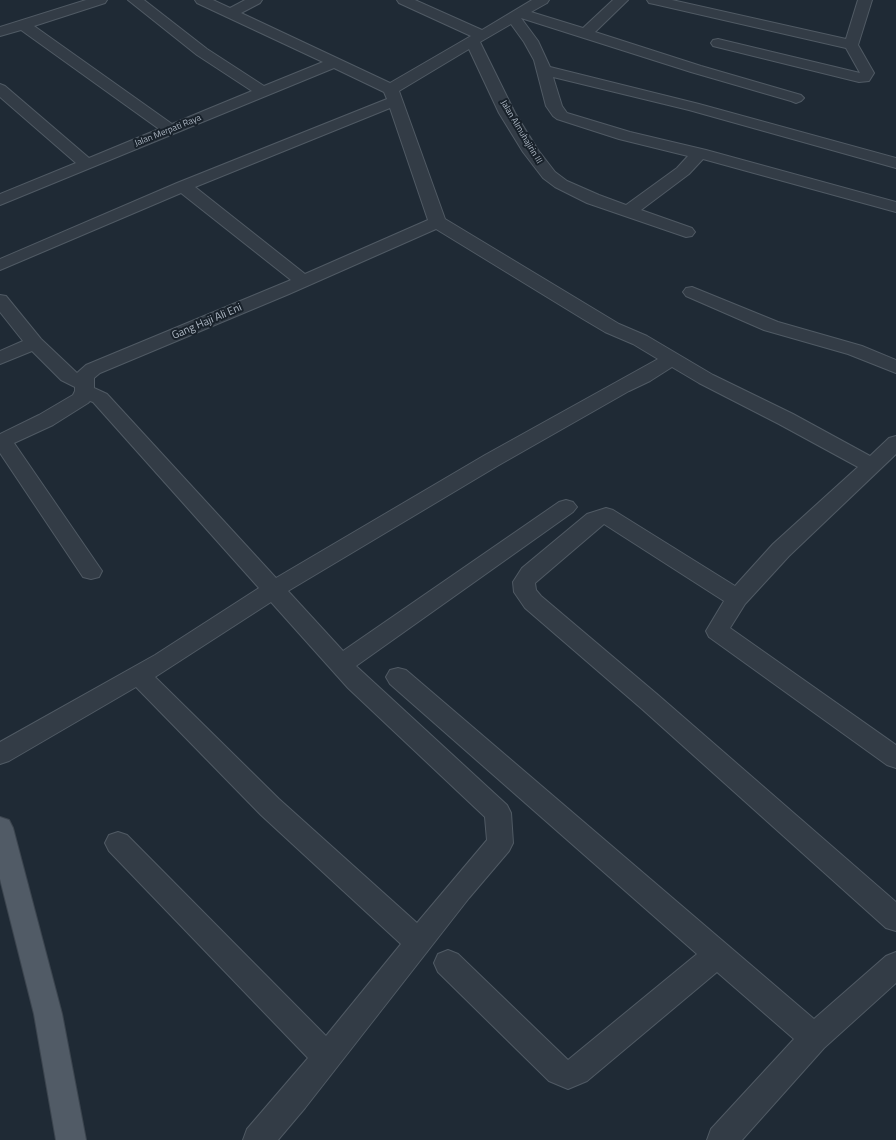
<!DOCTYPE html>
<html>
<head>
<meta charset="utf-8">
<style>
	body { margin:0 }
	canvas { display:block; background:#1f2a35 }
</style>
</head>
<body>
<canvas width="896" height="1140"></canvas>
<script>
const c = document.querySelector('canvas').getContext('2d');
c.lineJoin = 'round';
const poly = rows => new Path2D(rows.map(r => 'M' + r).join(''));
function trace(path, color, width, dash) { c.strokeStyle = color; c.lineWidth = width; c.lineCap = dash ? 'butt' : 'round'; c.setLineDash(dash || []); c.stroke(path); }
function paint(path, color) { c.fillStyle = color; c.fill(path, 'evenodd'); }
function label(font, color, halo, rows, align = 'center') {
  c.font = font + ' "Titillium Web",sans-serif'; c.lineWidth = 4; c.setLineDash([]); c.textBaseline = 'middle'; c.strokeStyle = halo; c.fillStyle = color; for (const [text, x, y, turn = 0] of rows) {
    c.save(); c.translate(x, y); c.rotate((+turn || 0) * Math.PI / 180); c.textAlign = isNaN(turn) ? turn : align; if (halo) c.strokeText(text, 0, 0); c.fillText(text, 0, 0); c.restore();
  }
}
const minor = poly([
	[86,0,107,0,105,3,34,26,172,124,252,91,197,55,128,0,144,0,207,49,264,86,323,62,197,3,195,0,213,0,230,8,245,0,262,0,260,3,241,13,390,83,471,36,399,3,397,0,415,0,482,30,532,0,549,0,547,3,531,12,583,28,613,0,628,0,595,32,701,66,801,95,804,98,801,101,796,103,791,101,691,72,521,18,538,41,550,67,699,104,896,158,896,168,689,110,553,77,562,106,567,113,630,132,706,150,896,202,896,212,703,159,689,174,641,210,692,228,695,232,692,236,686,237,587,203,555,187,543,178,523,152,499,113,469,49,399,91,445,219,619,324,647,336,713,375,793,414,870,456,889,438,896,436,896,454,789,556,745,604,730,628,896,745,896,768,887,765,709,637,706,631,724,601,604,524,535,583,536,590,541,596,658,695,896,902,896,931,886,928,642,709,525,608,514,592,513,582,522,568,587,514,606,508,613,510,735,586,773,544,858,467,779,424,699,383,672,367,650,381,629,391,499,465,288,591,343,651,559,502,566,500,573,502,577,507,573,512,356,666,507,805,511,813,513,843,509,851,469,898,305,1108,278,1140,243,1140,247,1129,308,1058,109,851,105,843,109,835,118,832,127,835,326,1036,401,944,261,815,136,687,9,761,0,764,0,742,155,655,259,588,93,402,90,401,88,403,53,425,14,443,102,571,99,577,91,579,83,577,0,453,0,434,39,415,73,395,75,391,75,387,61,380,32,351,0,364,0,351,23,341,0,312,0,295,6,296,41,339,77,373,86,365,291,280,181,193,0,270,0,259,177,183,387,99,384,92,334,68,0,205,0,194,76,163,0,97,0,84,5,86,89,158,159,129,21,30,0,36,0,27,86,0],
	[511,24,524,42,534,60,546,106,553,116,557,119,619,139,688,156,677,168,626,205,599,195,567,181,555,172,538,150,515,113,480,42,511,24],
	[390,108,428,220,305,274,195,187,390,108],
	[436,229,583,319,605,332,633,344,658,359,485,455,276,578,107,394,94,388,94,378,100,373,289,294,436,229],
	[271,602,348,688,485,817,487,840,417,923,279,799,155,677,271,602],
	[647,0,672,0,846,39,858,0,872,0,858,45,874,73,869,81,859,82,713,46,711,43,713,40,718,39,860,73,846,48,654,4,649,3,647,0],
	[692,287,778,322,862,346,896,360,896,373,848,354,764,330,686,296,683,292,686,288,692,287],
	[398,668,406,670,814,1019,886,956,896,952,896,983,824,1048,742,1140,707,1140,711,1129,794,1039,717,972,587,1081,568,1089,549,1081,438,972,434,963,438,954,448,950,458,954,568,1060,697,954,390,684,386,677,390,670,398,668]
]);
const major = poly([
	[0,817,9,820,13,828,62,1014,86,1140,56,1140,34,1014,0,879,0,817]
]);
trace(minor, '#505a64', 2);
trace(major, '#3c454f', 2);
paint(minor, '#333c46');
paint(major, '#515b66');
label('9px', '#adb7c3', '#18212a', [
	["Jalan Merpati Raya",168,131,-22],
	["Jalan Almuhajirin III",521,132,59]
]);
label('11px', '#adb7c3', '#18212a', [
	["Gang Haji Ali Eni",207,322,-23]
]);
</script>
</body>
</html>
